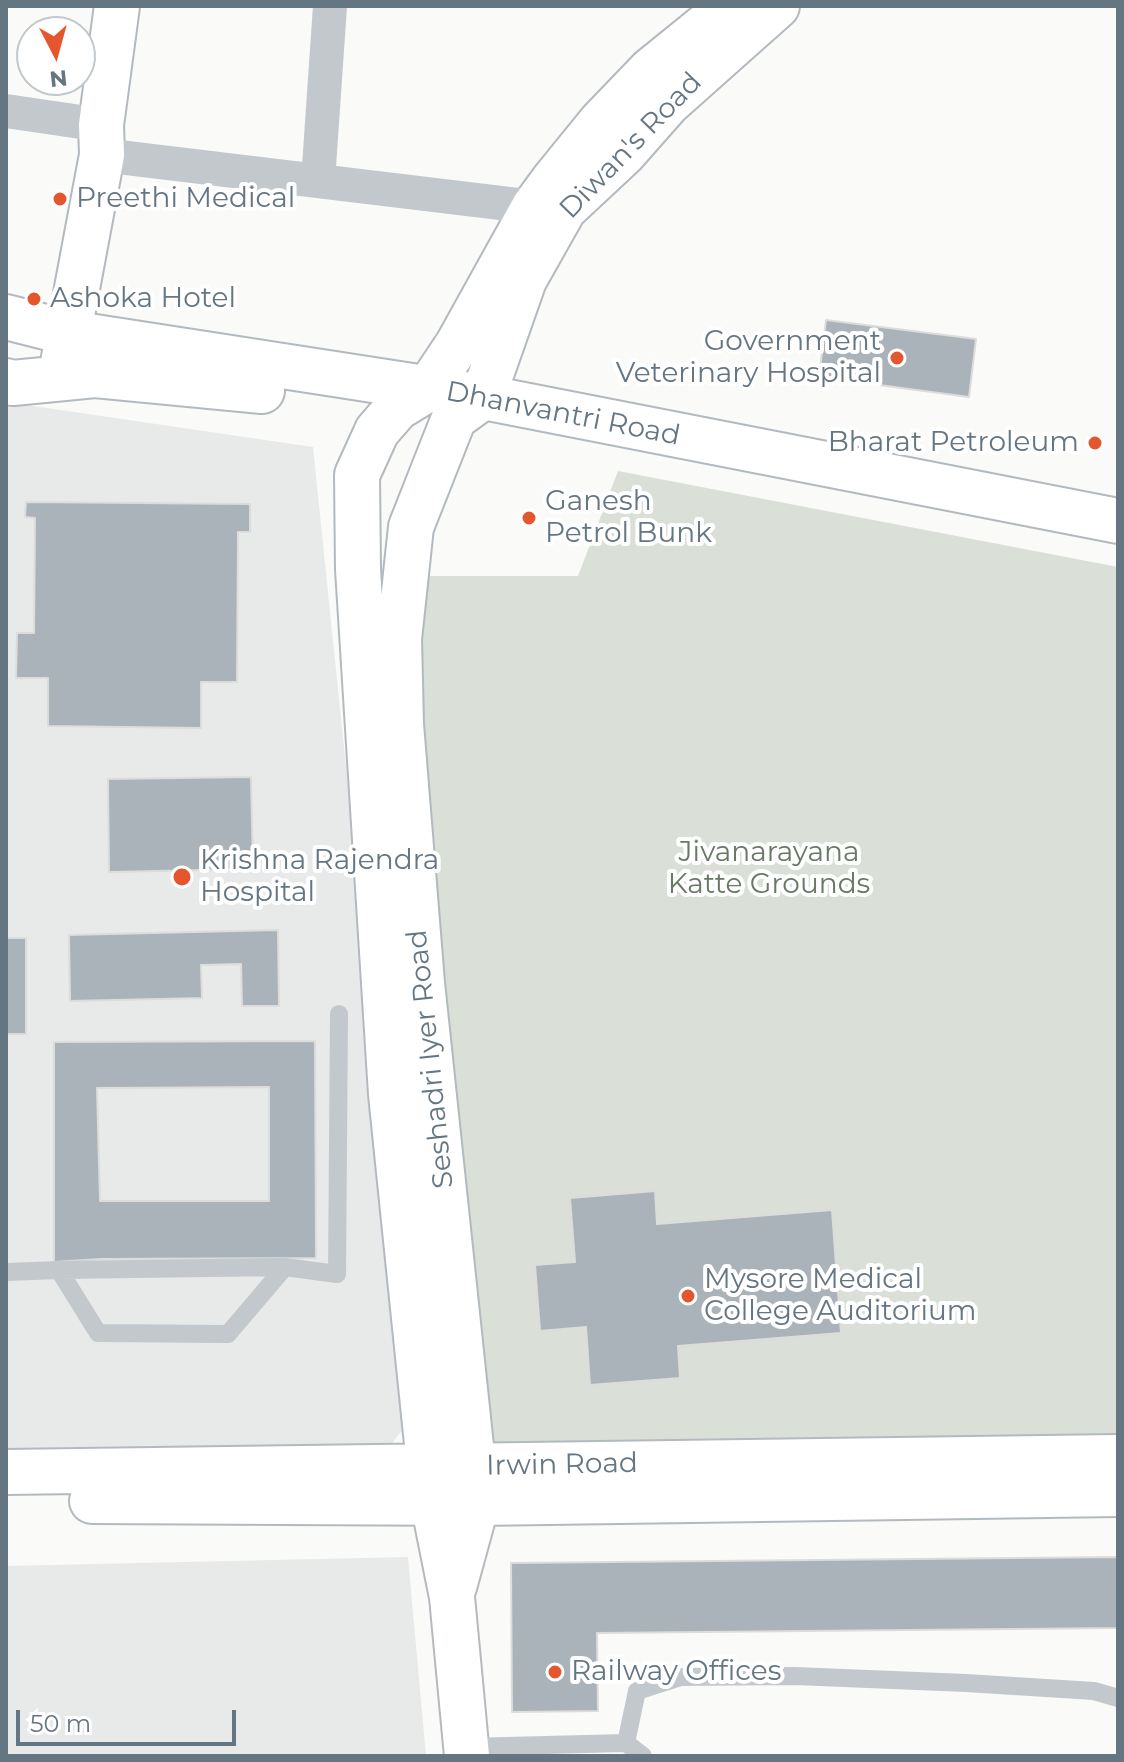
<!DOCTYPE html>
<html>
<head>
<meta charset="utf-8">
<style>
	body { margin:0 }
	#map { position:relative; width:1124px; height:1762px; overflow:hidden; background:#fafaf8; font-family:Montserrat,sans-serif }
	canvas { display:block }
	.frame { position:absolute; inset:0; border:8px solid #657683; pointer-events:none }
	.north { position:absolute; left:16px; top:16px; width:80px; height:80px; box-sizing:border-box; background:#fff; border:2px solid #c1c8cd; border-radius:50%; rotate:174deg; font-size:22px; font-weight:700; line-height:32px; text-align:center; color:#657683 }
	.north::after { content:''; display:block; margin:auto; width:28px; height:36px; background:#e4572e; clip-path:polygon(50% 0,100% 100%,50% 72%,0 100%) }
	.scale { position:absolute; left:16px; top:1710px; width:220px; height:36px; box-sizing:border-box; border:4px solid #657683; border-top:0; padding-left:10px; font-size:24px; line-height:28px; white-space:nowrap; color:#657683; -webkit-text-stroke:6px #fff; paint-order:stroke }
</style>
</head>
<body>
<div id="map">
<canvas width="1124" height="1762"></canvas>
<div class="frame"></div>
<div class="north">N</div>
<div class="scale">50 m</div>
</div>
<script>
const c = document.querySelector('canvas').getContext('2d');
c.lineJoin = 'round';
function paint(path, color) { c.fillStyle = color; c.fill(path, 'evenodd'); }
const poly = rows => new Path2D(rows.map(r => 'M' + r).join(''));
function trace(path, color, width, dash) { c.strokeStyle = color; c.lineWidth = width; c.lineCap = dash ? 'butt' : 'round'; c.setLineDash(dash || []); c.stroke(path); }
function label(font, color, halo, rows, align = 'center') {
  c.font = font + ' Montserrat,sans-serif'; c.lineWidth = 8; c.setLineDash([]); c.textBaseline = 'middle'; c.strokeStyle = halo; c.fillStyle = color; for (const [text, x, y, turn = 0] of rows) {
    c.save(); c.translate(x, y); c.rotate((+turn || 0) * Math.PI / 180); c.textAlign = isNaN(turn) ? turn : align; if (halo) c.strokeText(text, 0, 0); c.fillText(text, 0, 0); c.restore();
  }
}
paint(poly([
	[6,402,313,447,413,1416,373,1468,6,1472],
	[408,1557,426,1756,6,1756,6,1566]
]), '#e8e9e9');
paint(poly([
	[618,471,1118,567,1118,1459,469,1473,395,576,578,576]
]), '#dadfd7');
const building = poly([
	[826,320,976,339,969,397,819,377,826,320],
	[26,502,250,504,250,532,238,532,237,682,201,682,201,728,48,726,48,678,16,678,17,633,34,633,35,518,25,517,26,502],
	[251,777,253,869,109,872,108,779,251,777],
	[278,930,279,1006,242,1006,241,964,201,965,202,998,70,1001,69,935,278,930],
	[6,938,26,938,26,1034,6,1034,6,938],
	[315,1041,316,1258,101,1259,54,1262,54,1042,315,1041],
	[269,1087,269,1201,100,1201,97,1088,269,1087],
	[655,1191,657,1224,832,1210,841,1333,678,1346,680,1378,590,1385,586,1327,540,1331,535,1265,575,1262,570,1198,655,1191],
	[1118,1557,1118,1628,597,1633,598,1711,512,1712,511,1563,1118,1557]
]);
paint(building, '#aab3b9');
trace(building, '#dcdcda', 2);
const secondary = poly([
	[6,317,69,333,483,397,1118,521],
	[63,363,102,155,101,125,117,6],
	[6,381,13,383,95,375,262,391],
	[6,1472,1118,1457],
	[92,1501,477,1503,1118,1494],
	[433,1502,391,1094,358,569,357,475,377,431,397,408,428,389,458,344,534,207,553,181,601,122,651,70,730,6],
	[477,1503,422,983,401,724,399,639,411,527,454,418,483,397,524,280,564,209,623,154,668,103,777,6]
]);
const primary = poly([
	[433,1502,452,1597,467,1756],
	[454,1587,477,1503]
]);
trace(secondary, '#b3babf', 48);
trace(primary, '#b5babe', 48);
trace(poly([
	[285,1267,337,1274,339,1014],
	[6,1272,59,1270,285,1267,228,1334,98,1333,59,1270],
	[626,1743,637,1691,681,1677,795,1676,966,1683,1094,1691,1118,1698],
	[466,1747,626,1743,643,1756]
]), '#c3c8cc', 18);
trace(poly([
	[6,111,101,125],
	[102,155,534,207],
	[318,181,330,6]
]), '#c3c8cc', 34);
trace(secondary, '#fff', 44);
trace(primary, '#fff', 44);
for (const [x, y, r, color] of [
	[60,199,8,"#e4572e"],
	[34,299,8,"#e4572e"],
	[897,358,8,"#e4572e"],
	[1095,443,8,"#e4572e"],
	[529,518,8,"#e4572e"],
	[182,877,10,"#e4572e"],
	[688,1296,8,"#e4572e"],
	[555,1672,8,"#e4572e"]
]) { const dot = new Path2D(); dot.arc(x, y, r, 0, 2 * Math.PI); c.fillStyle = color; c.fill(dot); trace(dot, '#fff', 3); }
label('28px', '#657683', '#fff', [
	["Diwan's Road",631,146,-46],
	["Dhanvantri Road",563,414,11],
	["Seshadri Iyer Road",431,1059,-96],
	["Irwin Road",562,1465,-1]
]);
label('28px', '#657683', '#fff', [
	["Preethi Medical",76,199],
	["Ashoka Hotel",50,299],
	["Government",881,342,"right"],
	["Veterinary Hospital",881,374,"right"],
	["Bharat Petroleum",1079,443,"right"],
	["Ganesh",545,502],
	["Petrol Bunk",545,534],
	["Krishna Rajendra",200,861],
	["Hospital",200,893],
	["Mysore Medical",704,1280],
	["College Auditorium",704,1312],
	["Railway Offices",571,1672]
], 'left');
label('28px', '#687a64', '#fff', [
	["Jivanarayana",769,853],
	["Katte Grounds",769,885]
]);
</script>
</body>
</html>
